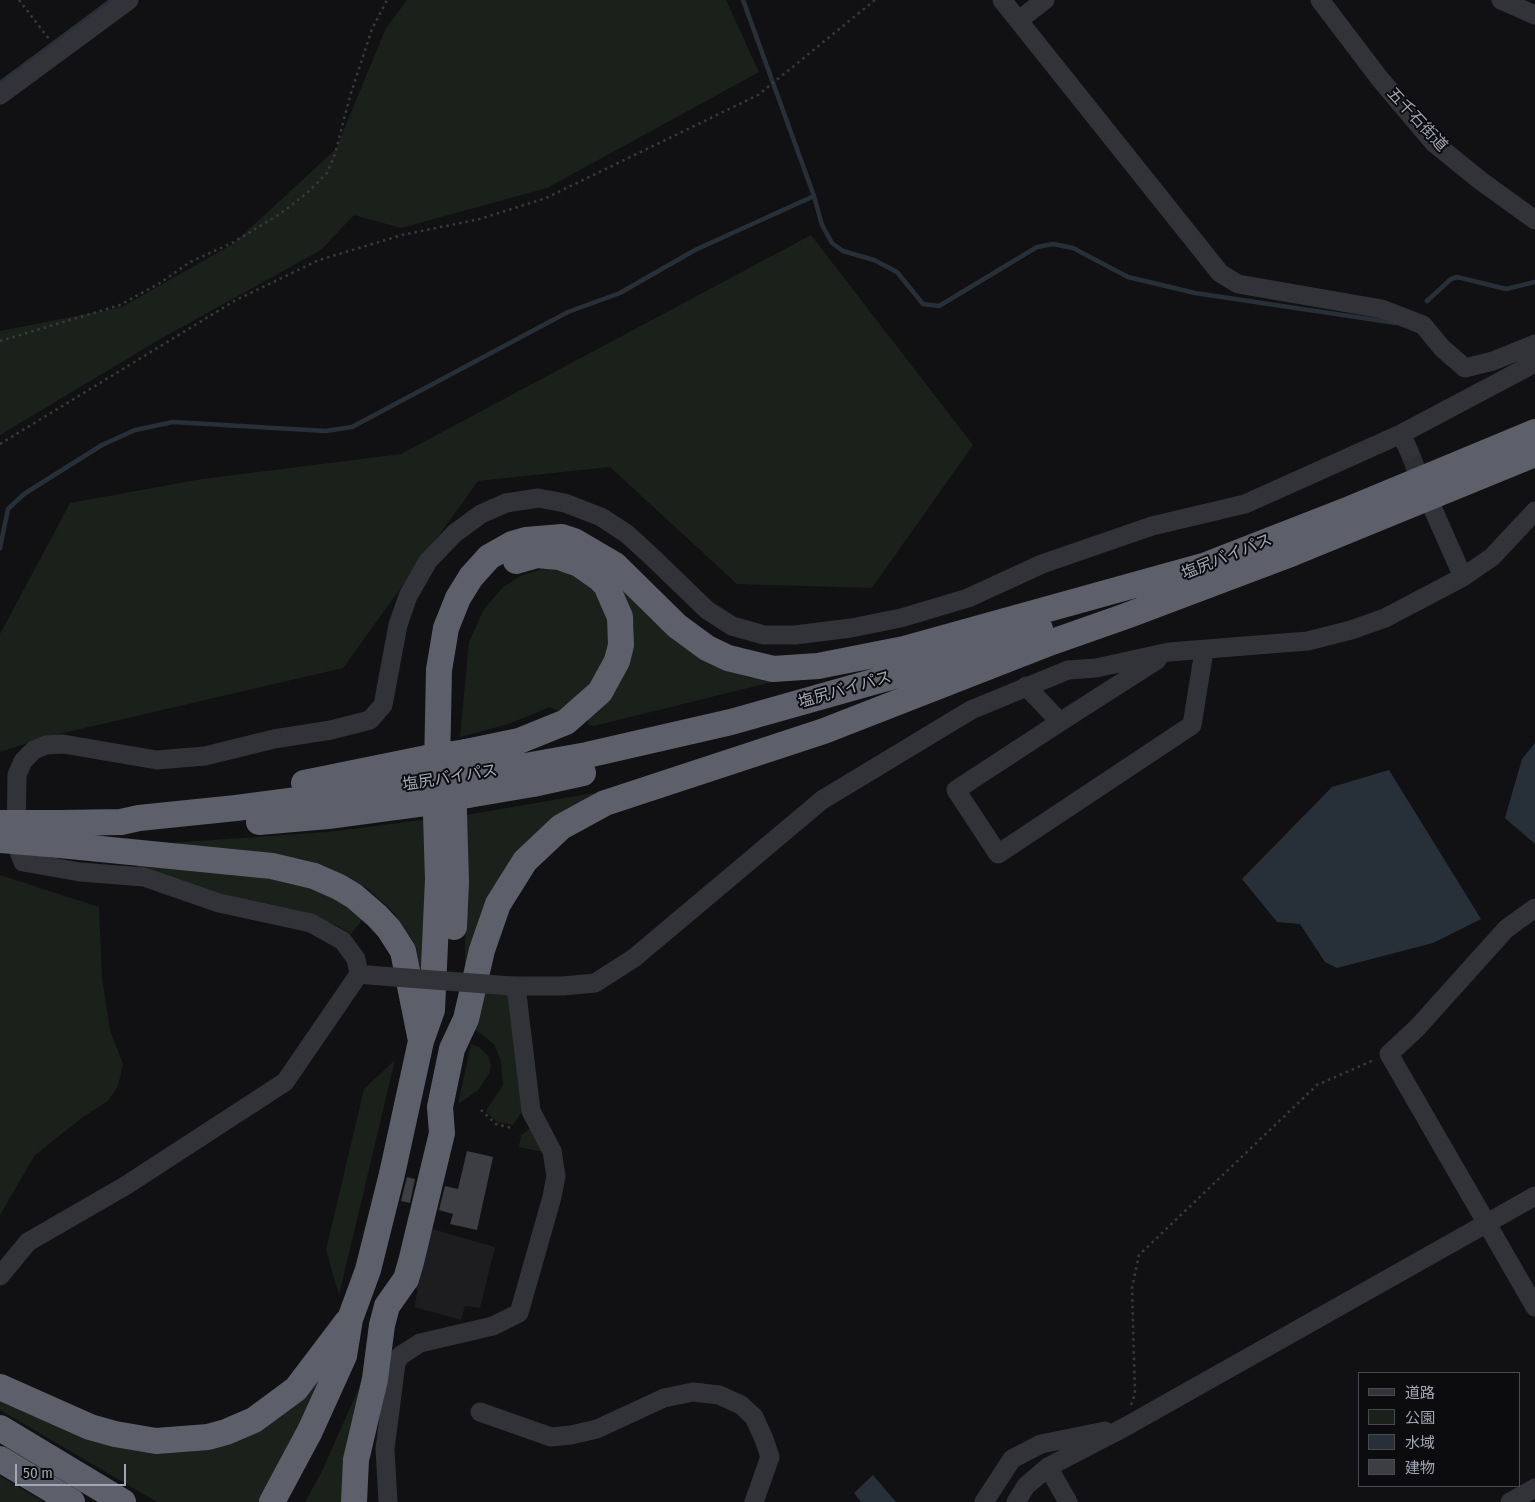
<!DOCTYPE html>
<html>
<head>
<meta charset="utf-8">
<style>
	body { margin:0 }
	#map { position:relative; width:1535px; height:1502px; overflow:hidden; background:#111113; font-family:"Fira Sans Condensed","Noto Sans JP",sans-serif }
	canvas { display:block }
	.legend { position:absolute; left:1358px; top:1372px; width:162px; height:115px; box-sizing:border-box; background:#0c0c0e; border:1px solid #484a51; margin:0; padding:6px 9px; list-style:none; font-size:15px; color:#a1a7b5 }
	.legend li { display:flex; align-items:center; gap:10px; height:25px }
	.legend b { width:25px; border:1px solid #484a51 }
	.scale { position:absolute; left:15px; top:1464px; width:111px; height:22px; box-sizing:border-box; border:2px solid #a1a7b5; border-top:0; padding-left:6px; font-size:15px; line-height:18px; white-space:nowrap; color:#a1a7b5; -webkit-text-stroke:4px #0c0c0e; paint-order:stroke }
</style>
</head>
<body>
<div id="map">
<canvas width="1535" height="1502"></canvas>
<ul class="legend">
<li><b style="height:6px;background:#323338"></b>道路</li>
<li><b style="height:14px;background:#19211a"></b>公園</li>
<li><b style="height:14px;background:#273038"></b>水域</li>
<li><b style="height:14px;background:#3d3e43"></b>建物</li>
</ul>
<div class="scale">50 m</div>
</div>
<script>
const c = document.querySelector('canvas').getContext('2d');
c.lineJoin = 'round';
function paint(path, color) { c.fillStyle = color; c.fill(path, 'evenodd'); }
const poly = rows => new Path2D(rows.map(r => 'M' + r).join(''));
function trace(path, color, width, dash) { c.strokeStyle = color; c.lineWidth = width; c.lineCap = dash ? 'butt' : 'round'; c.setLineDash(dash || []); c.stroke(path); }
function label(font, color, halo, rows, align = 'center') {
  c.font = font + ' "Fira Sans Condensed","Noto Sans JP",sans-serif'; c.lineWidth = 4; c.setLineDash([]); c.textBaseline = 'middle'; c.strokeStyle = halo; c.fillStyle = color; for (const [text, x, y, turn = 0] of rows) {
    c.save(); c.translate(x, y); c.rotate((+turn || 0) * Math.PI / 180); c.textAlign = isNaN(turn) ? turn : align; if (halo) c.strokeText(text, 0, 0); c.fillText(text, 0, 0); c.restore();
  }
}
paint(poly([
	[425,1227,495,1247,480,1308,465,1306,461,1320,414,1307,418,1289,411,1287]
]), '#1d1d20');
paint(poly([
	[407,0,726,0,759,72,547,188,401,228,354,215,321,250,162,338,0,435,0,331,122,307,233,244,336,149,386,28],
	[811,235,973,445,872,588,737,584,610,467,478,481,343,668,46,737,0,752,0,634,70,503,202,479,401,454],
	[546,568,568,573,584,582,596,593,610,625,607,664,576,701,558,711,550,707,509,724,460,737,469,642,484,609,503,587,522,575],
	[612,581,715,664,748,677,776,681,594,726,588,724,588,718,633,650,634,625,626,600],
	[594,793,595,796,557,820,465,972,466,815],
	[430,819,426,970,418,969,407,934,394,913,367,888,344,875,321,865,300,859,170,843,327,832],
	[138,864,235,872,306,883,365,916,351,934,336,925,304,912,219,897,134,872],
	[0,875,99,907,102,978,110,1030,123,1064,118,1086,108,1101,83,1117,35,1155,0,1215],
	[481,992,510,994,525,1107,513,1125,497,1122,486,1111,503,1085,501,1061,494,1044,473,1028],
	[471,1044,479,1047,488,1056,491,1065,489,1074,478,1090,458,1104],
	[395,1060,339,1295,326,1250,364,1089],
	[529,1129,535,1129,548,1153,519,1147,521,1135],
	[333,1359,264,1502,157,1502,0,1410,0,1399,196,1449],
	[358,1390,362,1394,346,1502,305,1502,322,1471],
	[0,1476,44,1502,0,1502]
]), '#19211a');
paint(poly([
	[1535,743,1535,844,1505,818,1522,759],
	[1389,770,1481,919,1433,943,1337,968,1325,962,1300,924,1277,922,1242,879,1332,787],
	[873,1475,896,1502,861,1502,854,1493]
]), '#273038');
trace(poly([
	[743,0,814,196,822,225,832,243,843,251,874,260,897,272,923,304,939,306,1037,247,1053,244,1073,248,1128,277,1195,293,1396,323],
	[0,83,112,0],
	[1427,301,1451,279,1457,277,1506,289,1535,282],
	[0,548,8,509,24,494,102,445,135,430,173,422,326,431,352,427,568,312,620,293,695,250,814,196]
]), '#273038', 4.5);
paint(poly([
	[467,1151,493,1157,477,1230,450,1224,453,1214,439,1210,445,1186,458,1189],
	[407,1177,415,1179,410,1203,401,1201]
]), '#3d3e43');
trace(poly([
	[1409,451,1424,489]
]), '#2e2f33', 19, [19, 9]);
trace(poly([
	[19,0,49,39],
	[0,341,120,305,160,283,190,262,232,243,280,214,307,193,327,173,335,154,350,96,372,29,387,0],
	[0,444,236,300,319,260,402,235,480,219,546,198,758,95,875,0],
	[481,1110,496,1124,512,1128],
	[1131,1405,1135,1394,1132,1288,1139,1255,1317,1085,1374,1060]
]), '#383a3f', 2.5, [2.5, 4]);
trace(poly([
	[1002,0,1220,273,1238,284,1382,309,1423,325,1442,348,1465,368,1493,361,1535,344],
	[1320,0,1380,79,1434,143,1481,181,1535,220],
	[1501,0,1535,15],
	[1019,20,1045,0],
	[0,95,129,0],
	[1401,434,1409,451],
	[1432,507,1463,577],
	[1026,686,1060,722,1157,660],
	[1060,722,956,790,998,854,1192,725,1204,651],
	[1535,908,1506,929,1417,1028,1389,1054,1535,1307],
	[512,986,563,986,595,983,634,958,822,800,971,710,1068,670,1096,668,1169,652,1308,641,1351,630,1385,618,1463,577,1492,557,1535,511],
	[0,1276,28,1242,125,1186,285,1082,359,974,356,959,343,941,311,923,219,903,144,877,80,872,23,862,16,844,17,775,23,761,34,750,46,745,63,744,157,760,205,756,274,739,331,730,370,720,383,705,398,625,408,596,428,561,455,533,481,514,506,503,538,498,565,503,601,517,627,534,650,555,707,610,732,626,764,635,795,635,851,628,901,618,968,598,1042,564,1152,526,1245,504,1401,434,1535,363],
	[480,1412,551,1437,571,1435,597,1429,664,1398,693,1392,719,1395,741,1405,754,1417,764,1439,770,1457,754,1502],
	[1048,1467,1068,1502],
	[388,1502,385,1449,396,1363,400,1356,420,1343,493,1326,519,1313,552,1197,556,1176,552,1151,531,1111,516,986],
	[984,1502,1012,1459,1041,1444,1105,1431],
	[1016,1502,1026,1486,1048,1467,1125,1427,1535,1196],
	[1510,1502,1535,1488]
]), '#323338', 19);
trace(poly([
	[1188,572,1347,510,1535,432],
	[1035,648,1126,616,1293,553,1535,454],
	[466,752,519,741,566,722,600,692,617,661,621,645,620,617,606,585,599,578,579,564,559,557,537,555,516,561],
	[469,776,587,755,731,722,887,678,1040,629],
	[453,779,456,882,454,927],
	[304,783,427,758],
	[468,795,533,784,583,773],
	[259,822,328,816,425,803],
	[60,823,121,822,139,818,236,808,428,783],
	[60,845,272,866,314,876,339,887,354,896,377,916,389,929,403,951,421,1041],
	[0,1387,90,1427,115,1434,156,1441,208,1437,226,1432,254,1420,296,1389,346,1323],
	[0,1428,123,1502],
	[0,1459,72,1502],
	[272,1502,310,1431,344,1356,350,1319,368,1270,392,1174,421,1041,432,1010,438,879,436,816,439,670,446,628,458,598,471,577,489,557,512,544,526,540,562,537,574,541,615,565,677,626,707,648,728,658,773,669,818,666,904,649,1203,566],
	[354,1502,356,1460,375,1379,382,1325,387,1306,406,1279,411,1262,442,1133,440,1107,452,1049,466,1019,482,950,498,904,525,861,561,827,605,803,824,731,1052,642]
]), '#5d606a', 26);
trace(poly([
	[368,975,512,986]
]), '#323338', 19);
trace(poly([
	[427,758,466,752],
	[428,783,469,776],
	[425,803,468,795],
	[0,823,60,823],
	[0,840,60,845]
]), '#5d606a', 26);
label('16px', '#a1a7b5', '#0c0c0e', [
	["五千石街道",1417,120,47],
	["塩尻バイパス",1227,557,-22],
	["塩尻バイパス",845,690,-16],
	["塩尻バイパス",450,778,-9]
]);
</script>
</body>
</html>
